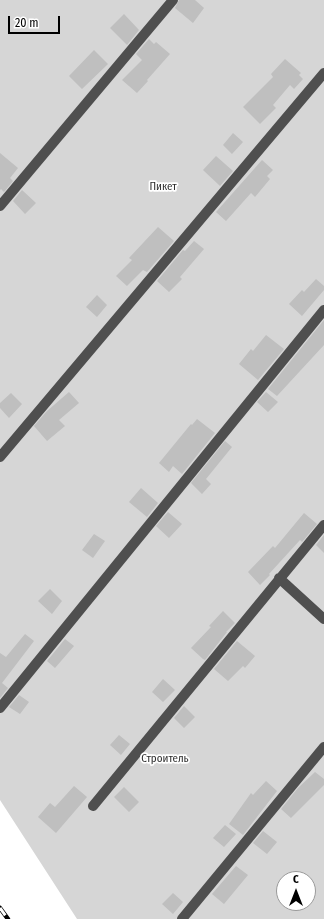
<!DOCTYPE html>
<html>
<head>
<meta charset="utf-8">
<style>
	body { margin:0 }
	#map { position:relative; width:324px; height:919px; overflow:hidden; background:#fff; font-family:"Fira Sans Condensed",sans-serif }
	canvas { display:block }
	.north { position:absolute; left:276px; top:871px; width:40px; height:40px; box-sizing:border-box; background:#fff; border:1px solid #999; border-radius:50%; rotate:0deg; font-size:11px; font-weight:700; line-height:16px; text-align:center; color:#000 }
	.north::after { content:''; display:block; margin:auto; width:14px; height:18px; background:#000; clip-path:polygon(50% 0,100% 100%,50% 72%,0 100%) }
	.scale { position:absolute; left:8px; top:16px; width:52px; height:18px; box-sizing:border-box; border:2px solid #000; border-top:0; padding-left:5px; font-size:12px; line-height:14px; white-space:nowrap; color:#000; -webkit-text-stroke:3px #fff; paint-order:stroke }
</style>
</head>
<body>
<div id="map">
<canvas width="324" height="919"></canvas>
<div class="north">С</div>
<div class="scale">20 m</div>
</div>
<script>
const c = document.querySelector('canvas').getContext('2d');
c.lineJoin = 'round';
function paint(path, color) { c.fillStyle = color; c.fill(path, 'evenodd'); }
const poly = rows => new Path2D(rows.map(r => 'M' + r).join(''));
function trace(path, color, width, dash) { c.strokeStyle = color; c.lineWidth = width; c.lineCap = dash ? 'butt' : 'round'; c.setLineDash(dash || []); c.stroke(path); }
function label(font, color, halo, rows, align = 'center') {
  c.font = font + ' "Fira Sans Condensed",sans-serif'; c.lineWidth = 3.5; c.setLineDash([]); c.textBaseline = 'middle'; c.strokeStyle = halo; c.fillStyle = color; for (const [text, x, y, turn = 0] of rows) {
    c.save(); c.translate(x, y); c.rotate((+turn || 0) * Math.PI / 180); c.textAlign = isNaN(turn) ? turn : align; if (halo) c.strokeText(text, 0, 0); c.fillText(text, 0, 0); c.restore();
  }
}
paint(poly([
	[0,0,324,0,324,310,0,708],
	[324,312,324,919,77,919,0,800,0,709],
	[284,879,308,879,308,903,284,903]
]), '#d6d6d6');
paint(poly([
	[179,0,195,0,204,8,193,23,175,8],
	[124,14,139,30,127,45,110,28],
	[149,39,154,44,156,42,170,54,147,80,148,81,137,93,122,80,142,60,136,54],
	[94,50,108,64,82,89,69,76],
	[285,59,301,73,299,75,303,79,294,89,290,85,273,105,276,108,260,124,243,107,273,77,271,74],
	[233,133,243,142,232,154,223,145],
	[0,153,18,168,10,178,13,181,4,192,1,189,0,190],
	[216,156,233,171,220,186,203,170],
	[262,160,273,170,267,176,270,179,255,197,251,193,226,221,216,212],
	[22,190,36,203,25,214,13,201],
	[158,227,174,241,147,272,143,270,127,286,116,276,132,260,129,258],
	[194,241,204,249,180,277,182,279,169,292,157,281,183,250,185,251],
	[316,279,324,286,324,290,302,316,289,304,302,290,304,292],
	[97,295,107,305,97,317,86,307],
	[324,320,324,345,277,396,268,389],
	[266,335,284,349,258,380,239,364,251,349,253,351],
	[69,392,79,403,59,420,65,426,47,441,34,426,47,411],
	[266,392,278,402,268,412,257,402],
	[11,393,22,404,9,418,0,408,0,403],
	[197,419,215,433,182,474,173,466,169,472,159,463,191,424,192,425],
	[225,441,232,447,206,479,211,484,202,494,191,483],
	[141,488,158,503,147,517,129,502],
	[168,512,182,524,169,538,156,526],
	[304,513,317,524,302,542,300,540,269,574,270,575,260,585,248,572,273,546,275,548],
	[94,534,105,541,93,558,82,550],
	[324,535,324,553,316,545],
	[50,589,62,601,52,614,38,601],
	[223,611,235,623,226,632,227,632,205,660,203,659,191,648,211,627,209,626],
	[25,634,34,641,2,683,8,688,0,698,0,653,6,657],
	[65,639,74,646,55,668,47,661],
	[237,641,255,656,245,668,243,666,228,681,214,669],
	[163,679,175,690,163,702,152,692],
	[19,695,29,702,20,714,9,707],
	[184,706,195,717,184,728,174,718],
	[119,735,130,744,121,755,110,745],
	[315,772,324,779,324,785,291,818,281,809,298,788],
	[266,781,277,791,243,835,229,824,251,793,253,795],
	[74,786,87,797,56,833,38,817,50,803,55,807],
	[124,787,139,802,129,812,114,797],
	[225,825,236,834,224,847,213,838],
	[263,831,277,842,267,854,253,843],
	[236,866,248,875,224,904,212,894],
	[173,893,183,902,173,914,162,904]
]), '#bfbfbf');
trace(poly([
	[0,206,173,0],
	[0,457,324,73],
	[279,578,324,619],
	[0,708,324,310],
	[93,806,324,525],
	[182,919,324,747]
]), '#4f4f4f', 10);
const rail = poly([
	[0,908,8,919]
]);
trace(rail, '#000', 4.5);
trace(rail, '#fff', 3, [9]);
label('11px', '#2d2d2d', '#fff', [
	["Пикет",163,187],
	["Строитель",165,759]
]);
</script>
</body>
</html>
